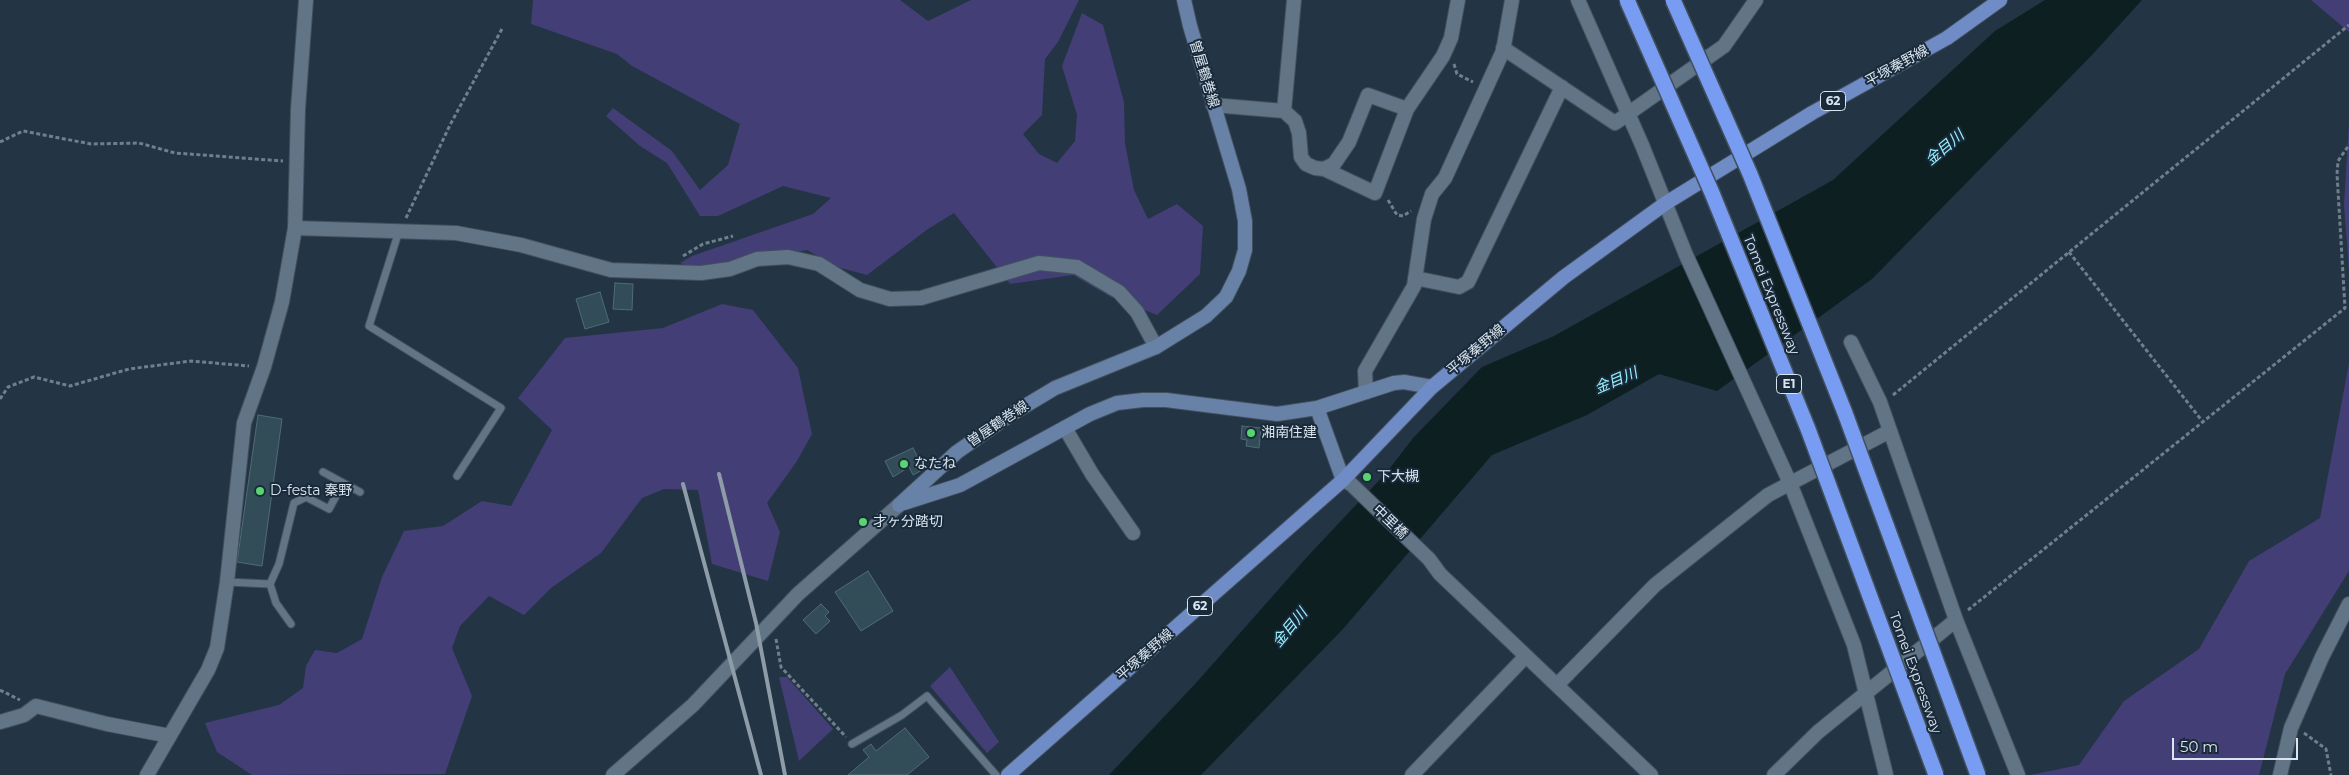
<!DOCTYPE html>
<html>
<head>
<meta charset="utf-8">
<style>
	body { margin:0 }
	#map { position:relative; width:2349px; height:775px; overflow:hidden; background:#233444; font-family:Montserrat,sans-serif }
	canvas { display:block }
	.scale { position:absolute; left:2172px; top:738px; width:126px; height:22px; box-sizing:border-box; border:2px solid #dae5ef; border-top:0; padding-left:6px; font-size:15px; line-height:18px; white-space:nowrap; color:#dae5ef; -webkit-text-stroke:4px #192a3a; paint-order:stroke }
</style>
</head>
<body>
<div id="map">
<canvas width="2349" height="775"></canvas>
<div class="scale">50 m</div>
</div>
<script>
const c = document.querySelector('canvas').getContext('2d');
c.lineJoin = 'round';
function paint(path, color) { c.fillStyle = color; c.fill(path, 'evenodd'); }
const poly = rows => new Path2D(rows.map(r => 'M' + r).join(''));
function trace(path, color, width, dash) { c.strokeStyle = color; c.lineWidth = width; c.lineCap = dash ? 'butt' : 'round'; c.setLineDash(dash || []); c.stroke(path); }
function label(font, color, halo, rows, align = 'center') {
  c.font = font + ' Montserrat,"Noto Sans JP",sans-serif'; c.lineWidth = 4; c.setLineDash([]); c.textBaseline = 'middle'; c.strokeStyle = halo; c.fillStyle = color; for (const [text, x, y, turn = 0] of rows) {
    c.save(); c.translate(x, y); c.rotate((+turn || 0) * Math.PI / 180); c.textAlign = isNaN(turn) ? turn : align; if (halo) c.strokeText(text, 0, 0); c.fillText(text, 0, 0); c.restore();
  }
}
paint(poly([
	[533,0,900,0,928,21,971,0,1079,0,1058,42,1045,59,1042,115,1023,134,1039,154,1057,163,1075,141,1077,115,1062,66,1082,13,1103,25,1124,102,1125,143,1134,190,1148,219,1177,204,1203,226,1200,274,1157,315,1111,297,1073,275,1010,284,954,213,928,229,867,275,837,267,807,250,701,270,680,263,692,256,813,214,831,198,783,186,718,216,700,216,667,163,640,146,606,116,613,108,672,151,700,190,728,165,740,124,632,66,617,54,531,24],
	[2311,0,2349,0,2349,32],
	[2349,122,2349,271,2344,205],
	[722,304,753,310,798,368,812,434,797,461,767,503,780,532,768,581,712,564,698,490,664,489,642,498,601,553,551,588,524,615,489,596,460,626,452,648,472,696,445,774,252,775,217,752,205,723,279,705,303,688,306,666,315,650,337,653,362,639,382,577,404,531,443,526,482,501,511,506,552,430,518,398,565,338,663,328],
	[2349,363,2349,571,2285,674,2259,775,2030,775,2079,765,2124,701,2199,649,2249,561,2320,518],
	[950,667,999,742,987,753,930,686],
	[779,677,787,677,833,729,799,761]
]), '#443e77');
paint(poly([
	[2045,0,2142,0,2092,55,1872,279,1717,391,1659,374,1587,415,1492,455,1343,629,1201,775,1109,775,1196,683,1307,557,1387,472,1413,438,1482,367,1554,336,1833,180,1995,31]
]), '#0e1f21');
const building = poly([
	[615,283,633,284,632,310,613,309,615,283],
	[600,292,609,322,585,329,576,299,600,292],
	[258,415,282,419,262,566,237,562,258,415],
	[1242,426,1261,428,1259,448,1246,446,1247,440,1241,439,1242,426],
	[913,448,924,469,913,475,909,467,893,477,885,461,913,448],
	[868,571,893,611,861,631,835,592,868,571],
	[821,604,829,612,825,616,830,621,816,634,803,620,821,604],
	[905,728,929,757,907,775,848,775,869,757,863,750,871,744,876,751,905,728]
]);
paint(building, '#334d58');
trace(building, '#506b77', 1);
const service = poly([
	[399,231,369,326,501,408,457,476],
	[323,472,360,492],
	[227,582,270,584,279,564,294,503,306,497,329,509,343,483],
	[270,584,276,603,291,624],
	[852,744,902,715,927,696,996,775]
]);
const minor = poly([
	[1503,48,1615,123,1724,46,1756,0],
	[1213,105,1284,111,1295,121,1299,133,1301,157,1306,164,1315,168,1324,169,1375,193,1407,109,1443,56,1451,38,1458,0],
	[1284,111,1294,0],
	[1324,169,1334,164,1349,142,1368,95,1407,109],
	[295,228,456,233,521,245,611,270,701,273,730,269,757,259,788,257,819,264,860,290,890,299,921,298,1039,263,1077,267,1119,292,1137,312,1156,347],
	[1415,278,1459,287,1468,282,1562,87],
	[1851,342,1880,402,1956,620,2018,775],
	[1366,392,1365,371,1414,286,1424,219,1432,194,1445,178,1503,51,1512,0],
	[1065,428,1092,474,1133,533],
	[1343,480,1351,484,1429,559,1440,574,1651,775],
	[1557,685,1655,585,1768,495,1890,431],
	[0,722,24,715,36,706,107,724,170,736],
	[147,775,208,670,217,648,227,582,244,423,264,367,282,302,295,228,298,109,306,0],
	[1412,775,1526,656],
	[1774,775,1818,732,1956,620]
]);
const tertiary = poly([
	[1578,0,1642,145,1686,255,1790,483,1854,645,1886,775],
	[613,775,693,705,798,594,899,505],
	[2280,775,2291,728,2322,657,2349,604]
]);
const secondary = poly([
	[1317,408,1343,480],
	[904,503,960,485,1090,414,1117,403,1143,400,1166,400,1277,414,1317,408,1394,383,1404,382,1432,387],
	[899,505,957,452,1010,415,1055,388,1156,347,1206,316,1226,297,1239,271,1245,250,1245,221,1239,189,1190,26,1184,0]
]);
const primary = poly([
	[1008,775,1343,480,1432,387,1564,277,1666,203,1812,113,1947,38,2000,0]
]);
trace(service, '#41505d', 9);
trace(minor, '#41505d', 16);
trace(tertiary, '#41505d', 16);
trace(secondary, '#41505d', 16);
trace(primary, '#41505d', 16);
trace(poly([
	[1454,64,1457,74,1473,82],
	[0,142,23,131,91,144,139,143,175,153,283,161],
	[1388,200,1397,215,1403,216,1411,211],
	[406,218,450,125,503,27],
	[2069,252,2203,422],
	[683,256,703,244,733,236],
	[1893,395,2349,25],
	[0,399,8,387,34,377,70,386,129,369,191,361,249,366],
	[1968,610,2345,308,2337,174,2338,161,2349,145],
	[776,639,781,667,846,737],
	[0,690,20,700],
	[2304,733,2326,749,2331,775]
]), '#707f8c', 3, [4, 2.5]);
trace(service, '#617587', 7);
trace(minor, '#617587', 14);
trace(tertiary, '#617587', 14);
trace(secondary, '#6881a7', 14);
trace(primary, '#6f8cc7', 14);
trace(poly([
	[719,474,756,623,785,775],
	[683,484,761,775]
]), '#8e9ca8', 4);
const motorwayBridge = poly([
	[1627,0,1712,193,1808,429,1936,775],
	[1673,0,1750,174,1845,413,1978,775]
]);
trace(motorwayBridge, '#41505d', 18, []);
trace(motorwayBridge, '#789cf2', 15);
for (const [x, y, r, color] of [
	[1251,433,5,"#58d570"],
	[904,464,5,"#58d570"],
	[1367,477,5,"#58d570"],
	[260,491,5,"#58d570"],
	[863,522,5,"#58d570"]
]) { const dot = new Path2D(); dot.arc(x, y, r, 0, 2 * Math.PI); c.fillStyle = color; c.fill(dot); trace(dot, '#192a3a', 2); }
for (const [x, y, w] of [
	[1833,101,25],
	[1789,384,25],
	[1200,606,25]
]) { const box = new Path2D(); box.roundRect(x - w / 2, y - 9.5, w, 19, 4); c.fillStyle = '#192a3a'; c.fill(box); trace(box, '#dae5ef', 1); }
label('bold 12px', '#dae5ef', null, [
	["62",1833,101],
	["E1",1789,384],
	["62",1200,606]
]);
label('14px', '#dae5ef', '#192a3a', [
	["平塚秦野線",1897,66,-29],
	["曽屋鶴巻線",1204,74,73],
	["Tomei Expressway",1771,295,68],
	["平塚秦野線",1476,350,-40],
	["曽屋鶴巻線",998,424,-34],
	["中里橋",1390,522,44],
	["平塚秦野線",1145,655,-41],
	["Tomei Expressway",1915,673,70]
]);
label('14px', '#dae5ef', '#192a3a', [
	["湘南住建",1261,433],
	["なたね",914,464],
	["下大槻",1377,477],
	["D-festa 秦野",270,491],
	["才ヶ分踏切",873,522]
], 'left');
label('italic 15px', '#99f3ff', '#192a3a', [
	["金目川",1945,148,-40],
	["金目川",1616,381,-23],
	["金目川",1290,628,-50]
]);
</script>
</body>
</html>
